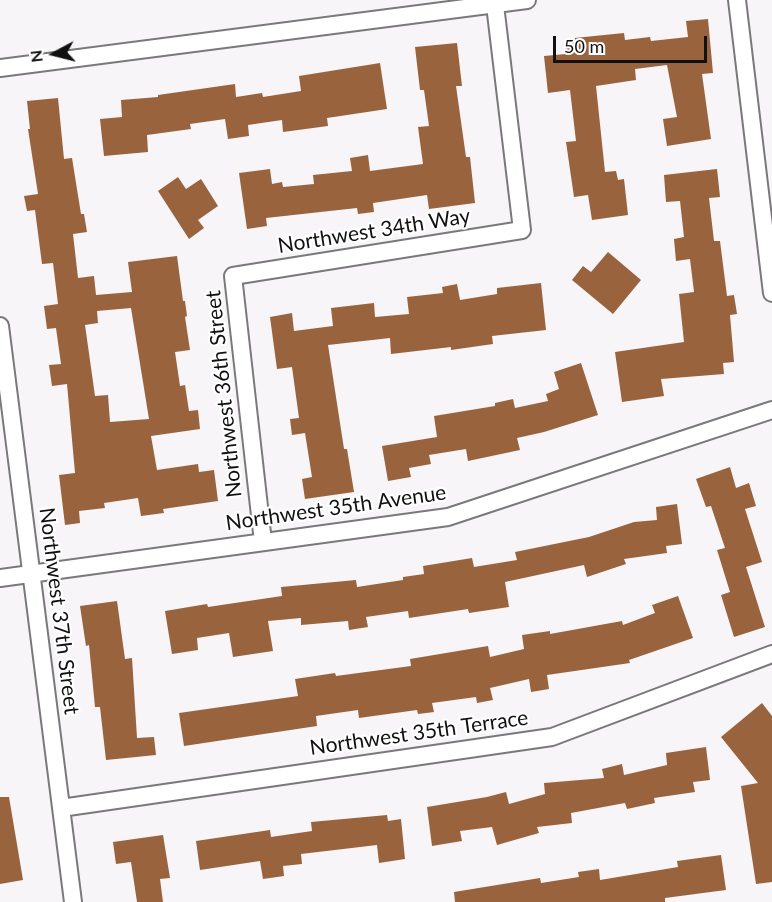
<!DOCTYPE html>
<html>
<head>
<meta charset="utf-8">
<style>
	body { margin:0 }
	#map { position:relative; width:772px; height:902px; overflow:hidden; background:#f7f5f8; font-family:Lato,sans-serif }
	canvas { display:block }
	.north { position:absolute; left:24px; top:24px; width:60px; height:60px; -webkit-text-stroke:4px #fff; paint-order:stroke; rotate:263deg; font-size:16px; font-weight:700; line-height:24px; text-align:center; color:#121112 }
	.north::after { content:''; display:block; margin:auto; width:21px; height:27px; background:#121112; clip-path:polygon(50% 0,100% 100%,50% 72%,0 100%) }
	.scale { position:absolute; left:553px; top:36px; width:154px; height:27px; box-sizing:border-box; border:3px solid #121112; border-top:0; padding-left:8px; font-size:18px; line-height:21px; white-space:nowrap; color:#121112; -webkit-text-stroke:4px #fff; paint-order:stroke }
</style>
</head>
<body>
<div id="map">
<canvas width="772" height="902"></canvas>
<div class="north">N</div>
<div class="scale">50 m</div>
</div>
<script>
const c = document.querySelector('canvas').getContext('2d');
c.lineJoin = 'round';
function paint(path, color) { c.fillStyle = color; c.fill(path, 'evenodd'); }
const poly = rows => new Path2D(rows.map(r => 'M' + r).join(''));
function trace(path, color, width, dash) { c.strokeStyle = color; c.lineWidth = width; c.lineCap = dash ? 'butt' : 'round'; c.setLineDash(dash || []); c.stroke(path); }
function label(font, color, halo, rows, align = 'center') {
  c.font = font + ' Lato,sans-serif'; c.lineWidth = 4.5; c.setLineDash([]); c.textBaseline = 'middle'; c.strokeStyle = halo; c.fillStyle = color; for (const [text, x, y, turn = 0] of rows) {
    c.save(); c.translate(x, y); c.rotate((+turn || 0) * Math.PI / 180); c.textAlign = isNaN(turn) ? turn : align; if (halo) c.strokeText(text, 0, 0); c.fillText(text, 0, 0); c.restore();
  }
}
paint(poly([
	[708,19,713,73,702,74,711,139,667,146,663,119,677,117,667,65,635,69,636,80,596,86,605,172,616,171,618,180,624,179,628,215,592,220,588,195,574,197,566,142,576,141,570,90,548,93,544,56,566,54,565,39,624,33,625,40,650,37,651,41,688,37,686,21],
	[457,43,462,86,456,86,466,157,470,157,475,203,429,209,427,195,373,203,374,212,358,214,357,208,266,218,267,226,247,229,239,173,270,169,272,184,282,182,283,187,314,184,313,175,352,171,350,158,368,155,370,171,423,164,418,127,429,126,424,90,420,90,415,47],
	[380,63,387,109,327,118,328,126,283,132,282,120,248,125,249,136,228,139,225,119,190,124,191,129,147,135,148,152,104,156,100,119,122,117,121,100,158,97,158,95,235,84,236,97,262,93,263,97,301,91,299,76],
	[58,98,64,159,72,158,81,214,84,214,87,232,73,234,78,278,94,276,96,295,132,292,128,262,177,256,183,301,185,301,187,316,185,317,190,350,175,352,180,386,185,385,189,411,198,410,200,429,151,436,157,470,198,464,199,472,214,470,218,501,163,509,164,513,141,516,138,498,104,503,105,508,79,511,80,523,65,525,59,475,75,473,67,384,52,386,49,365,61,364,56,328,47,329,44,306,58,304,53,263,42,264,35,210,27,211,24,196,38,194,28,129,30,129,27,101],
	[131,308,149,419,110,422,108,395,95,396,85,325,98,323,97,311],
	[717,169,720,197,709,198,714,241,720,241,727,296,734,295,737,314,730,315,734,362,723,363,724,374,661,379,664,396,622,402,615,352,684,342,679,294,694,292,690,259,676,261,674,239,684,237,680,201,666,202,664,175],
	[178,177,186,189,201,179,218,206,198,220,204,228,189,239,158,191],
	[608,252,641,280,613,314,572,280,583,266,591,272],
	[541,283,546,330,492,336,493,344,451,350,451,347,391,354,390,338,328,345,344,449,347,449,354,492,305,499,302,479,312,477,305,433,292,435,290,419,299,418,292,367,277,369,270,317,292,313,294,331,333,326,331,308,374,303,375,317,409,314,407,297,443,293,442,287,457,284,460,300,497,294,497,288],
	[581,363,598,415,544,432,517,438,520,450,468,461,466,449,429,455,431,464,409,468,411,477,388,481,382,446,437,437,434,416,495,406,495,403,513,399,515,408,548,401,546,394,559,389,554,372],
	[730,467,736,488,749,483,756,506,745,509,762,562,746,567,765,627,734,637,721,595,730,592,717,550,725,548,711,506,706,507,696,479],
	[677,504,682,544,666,546,667,553,624,559,626,564,587,577,584,565,505,582,509,607,469,613,468,609,409,618,408,611,366,617,368,627,349,630,348,621,301,625,301,618,268,621,273,651,233,657,229,633,197,638,198,650,172,654,165,611,207,604,208,607,282,596,281,587,356,580,357,587,403,580,403,577,424,574,423,566,472,558,474,567,517,560,515,552,589,537,634,522,657,520,656,507],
	[678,596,693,638,629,660,630,663,547,675,549,689,531,692,529,679,490,688,493,700,477,703,476,697,432,703,434,712,418,714,417,710,359,718,358,710,316,716,317,726,184,746,179,713,298,696,295,679,335,673,336,676,411,666,410,659,488,646,490,657,524,649,522,635,550,631,550,634,622,621,623,625,655,613,652,605],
	[117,601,125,659,132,658,137,738,154,737,156,755,106,760,100,707,95,707,89,645,86,646,80,606],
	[762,703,772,716,772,882,756,884,741,786,758,783,721,737],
	[706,747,710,780,693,782,695,792,654,798,655,803,627,809,625,803,571,813,572,823,537,827,539,833,497,845,492,827,460,831,462,841,432,846,427,807,487,797,506,792,509,804,545,794,544,783,604,778,602,769,622,764,624,775,667,765,666,753],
	[0,797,9,797,23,880,0,884],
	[387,815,388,821,401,819,405,859,379,863,377,845,301,854,302,864,283,866,284,876,263,879,260,861,200,870,196,841,270,830,271,837,312,831,311,822],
	[163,835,170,878,160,879,163,902,137,902,131,862,116,864,113,842],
	[721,855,726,890,665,898,665,902,455,902,454,892,540,878,541,883,579,877,578,872,599,869,600,880,678,867,677,861]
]), '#99633d');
const street = poly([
	[737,0,772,293],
	[0,68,527,0],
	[0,326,73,902],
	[263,542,233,276,522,230,495,5],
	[0,578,448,517,772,410],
	[61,808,552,737,772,654]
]);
trace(street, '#7a787b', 20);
trace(street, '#fff', 16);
label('21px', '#121112', '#fff', [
	["Northwest 34th Way",374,231,-9],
	["Northwest 36th Street",224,394,-96],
	["Northwest 35th Avenue",336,508,-8],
	["Northwest 37th Street",59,611,83],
	["Northwest 35th Terrace",419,733,-8]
]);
</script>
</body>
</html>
